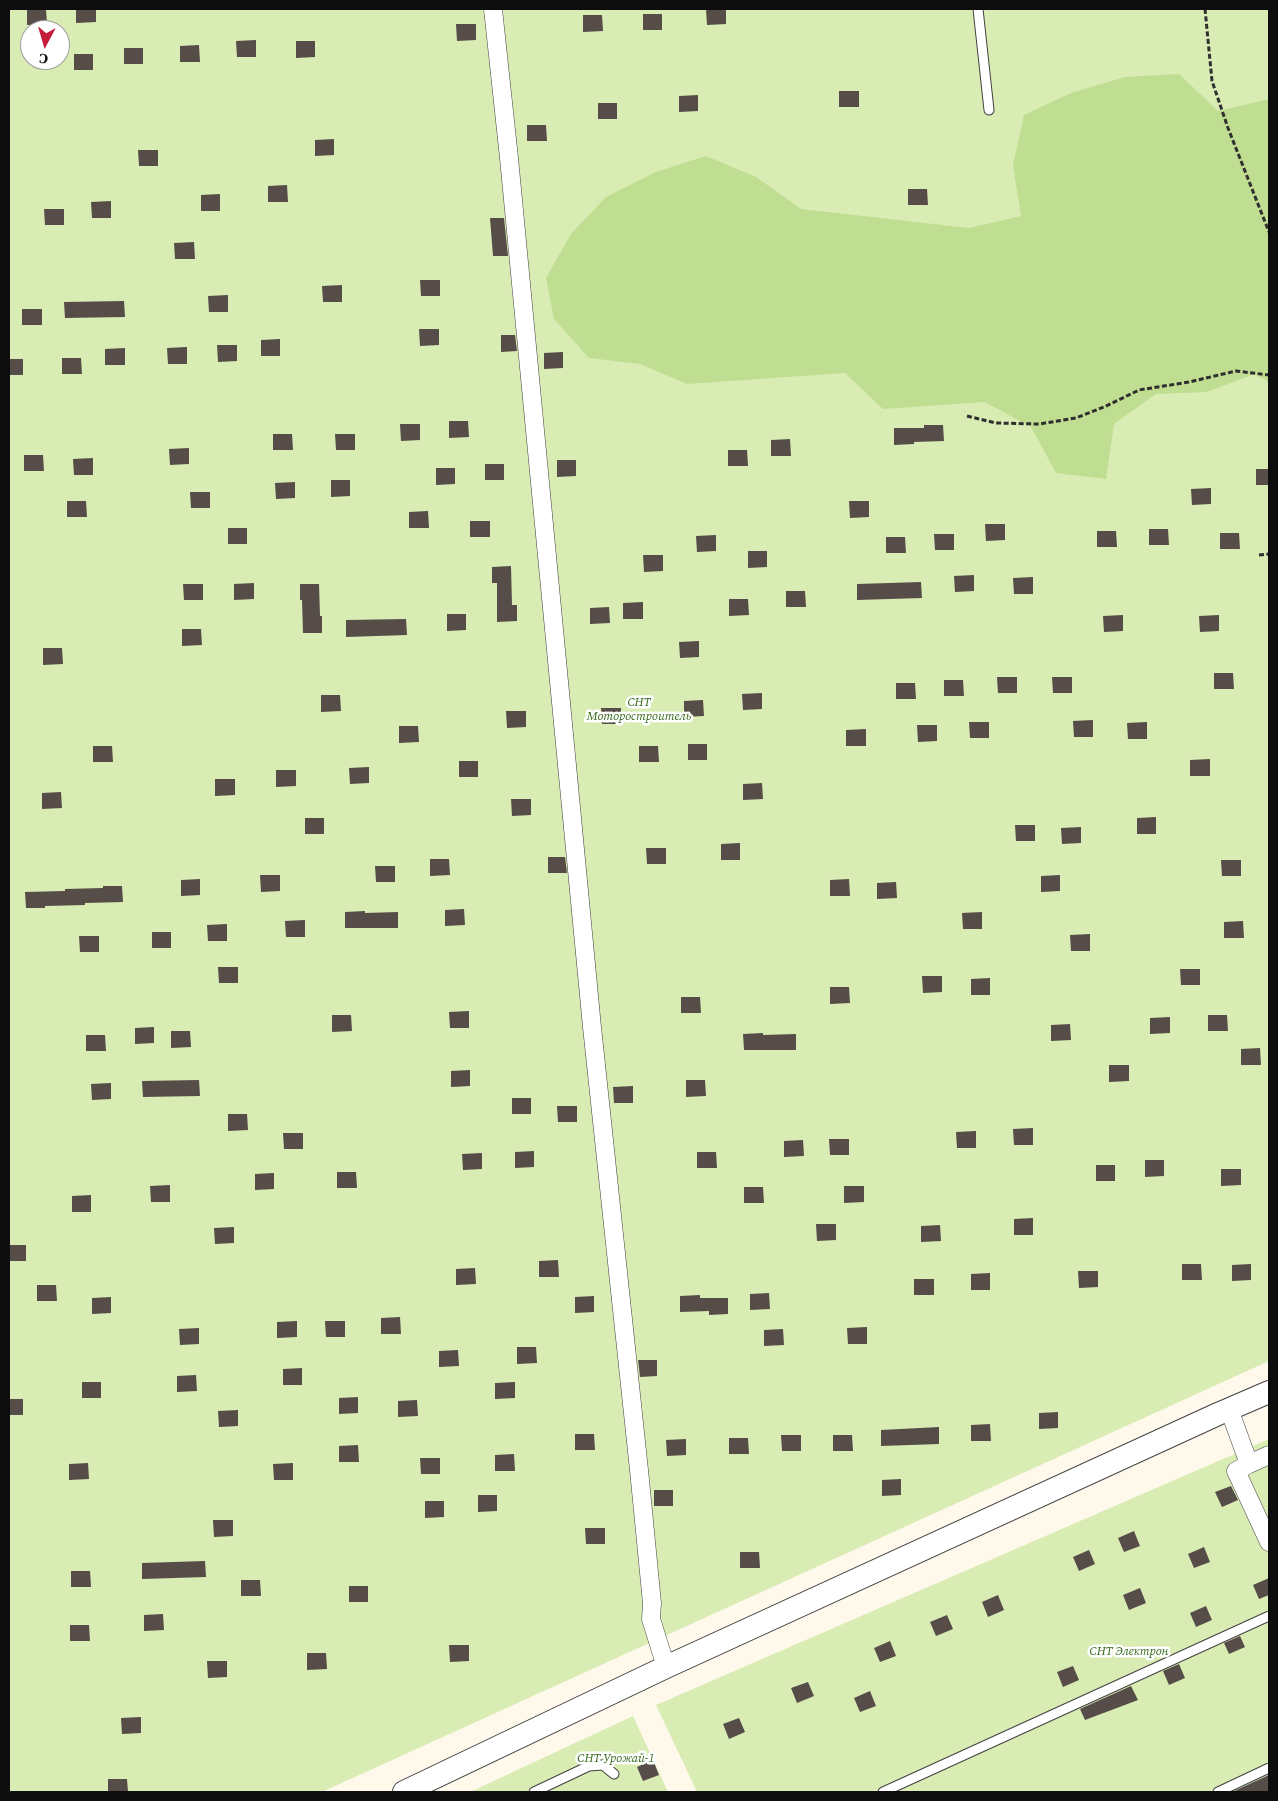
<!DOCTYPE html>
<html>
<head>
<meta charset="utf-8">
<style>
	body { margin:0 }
	#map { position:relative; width:1278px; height:1801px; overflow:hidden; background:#fff9ec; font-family:"Source Serif 4",serif }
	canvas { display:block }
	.frame { position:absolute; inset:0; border:10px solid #0d0d0d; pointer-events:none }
	.north { position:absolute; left:20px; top:20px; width:50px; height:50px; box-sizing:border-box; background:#fff; border:1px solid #9e9e9e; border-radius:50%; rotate:186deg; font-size:14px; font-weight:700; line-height:20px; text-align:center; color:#0d0d0d }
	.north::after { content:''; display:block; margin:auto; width:18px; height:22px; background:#c51c3c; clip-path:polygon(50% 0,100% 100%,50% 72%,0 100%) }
</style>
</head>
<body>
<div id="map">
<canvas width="1278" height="1801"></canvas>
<div class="frame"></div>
<div class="north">С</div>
</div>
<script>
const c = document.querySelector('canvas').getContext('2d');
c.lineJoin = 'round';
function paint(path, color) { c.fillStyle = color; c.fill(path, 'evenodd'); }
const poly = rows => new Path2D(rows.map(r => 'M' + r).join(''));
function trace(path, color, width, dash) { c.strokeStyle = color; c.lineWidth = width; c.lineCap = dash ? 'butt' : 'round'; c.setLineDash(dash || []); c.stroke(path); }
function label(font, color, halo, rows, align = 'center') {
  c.font = font + ' "Source Serif 4",serif'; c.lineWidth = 5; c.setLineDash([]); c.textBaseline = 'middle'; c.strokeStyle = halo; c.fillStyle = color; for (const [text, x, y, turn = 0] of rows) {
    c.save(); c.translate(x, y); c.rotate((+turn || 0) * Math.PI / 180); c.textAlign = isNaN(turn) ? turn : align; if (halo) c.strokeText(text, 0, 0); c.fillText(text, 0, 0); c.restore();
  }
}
paint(poly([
	[9,9,1269,9,1269,1361,322,1792,9,1792],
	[30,30,60,30,60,60,30,60],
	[1269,1439,1269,1792,697,1792,656,1705],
	[633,1716,668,1792,470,1792]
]), '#d9ecb4');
paint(poly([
	[1179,74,1218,111,1269,99,1269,382,1254,374,1207,392,1156,394,1114,424,1106,479,1056,473,1031,427,985,402,883,409,845,373,687,384,640,364,589,358,554,319,546,278,571,234,606,197,656,172,706,156,756,177,801,209,969,228,1021,216,1013,165,1024,115,1071,93,1125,77]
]), '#bfde92');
paint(poly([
	[27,9,46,9,47,24,27,25],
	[76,9,96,9,96,22,76,23],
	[706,9,726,9,726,24,707,25],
	[643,14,662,14,662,30,643,30],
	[583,15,602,15,603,31,583,32],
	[456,24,476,24,476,40,457,41],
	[256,40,256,57,237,57,236,41],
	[296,41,315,41,315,57,296,58],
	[199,45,200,62,180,62,180,46],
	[124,48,143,48,143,64,124,64],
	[74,54,93,54,93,70,74,70],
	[839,91,859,91,859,107,839,107],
	[698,95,698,111,679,112,679,96],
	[598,103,617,103,617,119,598,119],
	[527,125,546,125,547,141,527,141],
	[334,139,334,155,315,156,315,140],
	[138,150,158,150,158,166,139,166],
	[287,185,288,202,268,202,268,186],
	[908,189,927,189,928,205,908,205],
	[220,194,220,211,201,211,201,195],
	[111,201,111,218,92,218,91,202],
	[44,209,64,209,64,225,45,225],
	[490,218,504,218,508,256,493,256],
	[194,242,195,259,175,259,174,243],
	[420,280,440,280,440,296,421,296],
	[342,285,342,302,323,302,322,286],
	[228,295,228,312,209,312,208,296],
	[124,301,125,317,65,318,64,302],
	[22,309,42,309,42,325,22,325],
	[419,329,439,329,439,345,420,346],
	[501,335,515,335,517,351,501,352],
	[280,339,280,356,261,356,261,340],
	[217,345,237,345,237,361,218,362],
	[187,347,187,364,168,364,167,348],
	[125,348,125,365,105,365,105,349],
	[563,352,563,368,544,369,544,353],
	[62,358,81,358,82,374,62,374],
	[9,359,23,359,23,375,9,375],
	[449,421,468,421,469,437,449,438],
	[400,424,420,424,420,440,401,441],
	[924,425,943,425,944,441,914,442,914,444,894,445,894,428,924,428],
	[273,434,292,434,293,450,273,450],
	[335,434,355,434,355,450,336,450],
	[790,439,791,456,771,456,771,440],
	[189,448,189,464,170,465,169,449],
	[728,450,747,450,748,466,728,466],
	[24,455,43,455,44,471,24,471],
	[93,458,93,475,74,475,73,459],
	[557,460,576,460,576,476,557,477],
	[485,464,504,464,504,480,485,480],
	[436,468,455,468,455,484,436,485],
	[1256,469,1269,469,1269,485,1256,485],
	[331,480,350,480,350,496,331,497],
	[295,482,295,498,276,499,275,483],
	[1211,488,1211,504,1192,505,1191,489],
	[190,492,210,492,210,508,191,508],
	[67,501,86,501,87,517,67,517],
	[849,501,869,501,869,517,850,518],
	[428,511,429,528,409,528,409,512],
	[470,521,490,521,490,537,470,537],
	[985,524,1005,524,1005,540,986,541],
	[228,528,247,528,247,544,228,544],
	[1149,529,1168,529,1169,545,1149,545],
	[1097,531,1116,531,1117,547,1097,547],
	[1220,533,1239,533,1240,549,1220,549],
	[934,534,954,534,954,550,935,550],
	[716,535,716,551,697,552,696,536],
	[886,537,905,537,906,553,886,553],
	[748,551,767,551,767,567,748,568],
	[643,555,663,555,663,571,644,572],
	[511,566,512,605,517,605,517,621,497,622,497,583,492,583,492,567],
	[974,575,974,591,955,592,954,576],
	[1033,577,1033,594,1014,594,1013,578],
	[921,582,922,598,857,600,857,584],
	[254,583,254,599,234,600,234,584],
	[183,584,203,584,203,600,184,600],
	[300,584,319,584,320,616,322,616,322,633,303,633,302,600,300,600],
	[786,591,805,591,806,607,786,607],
	[729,599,748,599,749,615,729,616],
	[643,602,643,619,623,619,623,603],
	[609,607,610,623,590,624,590,608],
	[447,614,466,614,466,630,447,631],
	[1123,615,1123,631,1104,632,1103,616],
	[1219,615,1219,631,1200,632,1199,616],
	[406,619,407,635,346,637,346,620],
	[182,629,201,629,202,645,182,646],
	[699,641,699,657,680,658,679,642],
	[43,648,62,648,63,664,43,665],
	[1214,673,1233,673,1234,689,1214,689],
	[997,677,1017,677,1017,693,998,693],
	[1052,677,1072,677,1072,693,1053,693],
	[944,680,963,680,964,696,944,696],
	[896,683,915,683,916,699,896,699],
	[762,693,762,709,743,710,742,694],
	[321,695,340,695,341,711,321,712],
	[703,700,704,716,684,717,684,701],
	[601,708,621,708,621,724,602,724],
	[506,711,526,711,526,727,507,728],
	[1093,720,1093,737,1074,737,1073,721],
	[969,722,989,722,989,738,970,738],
	[1147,722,1147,739,1128,739,1127,723],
	[917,725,937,725,937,741,918,742],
	[399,726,418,726,419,742,399,743],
	[866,729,866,746,846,746,846,730],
	[688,744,707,744,707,760,688,760],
	[93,746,112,746,113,762,93,762],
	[639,746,658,746,659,762,639,762],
	[1210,759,1210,776,1190,776,1190,760],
	[459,761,478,761,478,777,459,777],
	[369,767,369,783,350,784,349,768],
	[276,770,296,770,296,786,276,787],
	[215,779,235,779,235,795,215,796],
	[762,783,763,799,743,800,743,784],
	[61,792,62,808,42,809,42,793],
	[511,799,531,799,531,815,512,816],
	[1156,817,1156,834,1137,834,1137,818],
	[305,818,324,818,324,834,305,834],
	[1015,825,1035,825,1035,841,1016,841],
	[1081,827,1081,843,1062,844,1061,828],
	[740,843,740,860,721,860,721,844],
	[646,848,666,848,666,864,647,864],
	[548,857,565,857,567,873,548,873],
	[430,859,449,859,450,875,430,876],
	[1221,860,1241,860,1241,876,1222,876],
	[375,866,395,866,395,882,376,882],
	[260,875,280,875,280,891,261,892],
	[1060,875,1060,891,1041,892,1041,876],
	[200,879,200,895,181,896,181,880],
	[849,879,850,896,830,896,830,880],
	[896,882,897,898,877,899,877,883],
	[103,886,122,886,123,902,85,903,85,905,45,906,45,908,26,908,25,892,65,891,65,889,103,888],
	[464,909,465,925,445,926,445,910],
	[365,911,365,913,398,912,398,928,345,928,345,912],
	[982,912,982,929,963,929,962,913],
	[305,920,305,937,286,937,285,921],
	[1243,921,1244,938,1224,938,1224,922],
	[227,924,227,941,208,941,207,925],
	[152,932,171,932,171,948,152,948],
	[1090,934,1090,951,1071,951,1070,935],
	[79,936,99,936,99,952,80,952],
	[218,967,238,967,238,983,219,983],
	[1180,969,1200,969,1200,985,1181,985],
	[922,976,942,976,942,992,923,993],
	[990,978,990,995,971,995,971,979],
	[830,987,849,987,850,1003,830,1004],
	[681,997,700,997,701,1013,681,1013],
	[469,1011,469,1028,450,1028,449,1012],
	[332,1015,351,1015,352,1031,332,1032],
	[1208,1015,1227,1015,1228,1031,1208,1031],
	[1170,1017,1170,1033,1150,1034,1150,1018],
	[1070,1024,1071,1040,1051,1041,1051,1025],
	[154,1027,154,1043,135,1044,135,1028],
	[171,1031,190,1031,191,1047,171,1048],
	[763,1033,763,1035,796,1034,796,1050,744,1050,743,1034],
	[86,1035,105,1035,106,1051,86,1051],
	[1260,1048,1261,1065,1241,1065,1241,1049],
	[1109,1065,1129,1065,1129,1081,1109,1082],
	[470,1070,470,1086,451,1087,451,1071],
	[199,1080,200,1096,143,1097,142,1081],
	[686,1080,705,1080,706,1096,686,1097],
	[111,1083,111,1099,92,1100,91,1084],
	[633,1086,633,1103,614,1103,613,1087],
	[512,1098,531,1098,531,1114,512,1114],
	[557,1106,577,1106,577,1122,558,1122],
	[228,1114,247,1114,248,1130,228,1131],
	[1033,1128,1033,1145,1014,1145,1013,1129],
	[976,1131,976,1148,957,1148,956,1132],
	[283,1133,303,1133,303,1149,284,1149],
	[829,1139,849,1139,849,1155,830,1155],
	[803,1140,804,1156,784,1157,784,1141],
	[534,1151,534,1167,515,1168,515,1152],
	[697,1152,716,1152,717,1168,697,1168],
	[482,1153,482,1169,463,1170,462,1154],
	[1145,1160,1164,1160,1164,1176,1145,1177],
	[1096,1165,1115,1165,1115,1181,1096,1181],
	[1221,1169,1241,1169,1241,1185,1221,1186],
	[337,1172,356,1172,357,1188,337,1188],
	[274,1173,274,1189,255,1190,255,1174],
	[170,1185,170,1202,151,1202,150,1186],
	[844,1186,864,1186,864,1202,844,1203],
	[744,1187,763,1187,764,1203,744,1203],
	[91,1195,91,1212,72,1212,72,1196],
	[1033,1218,1033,1235,1014,1235,1014,1219],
	[816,1224,836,1224,836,1240,817,1241],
	[940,1225,941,1241,921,1242,921,1226],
	[234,1227,234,1243,215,1244,214,1228],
	[9,1245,26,1245,26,1261,9,1261],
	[558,1260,559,1277,539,1277,539,1261],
	[1182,1264,1201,1264,1202,1280,1182,1280],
	[1251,1264,1251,1280,1232,1281,1232,1265],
	[475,1268,476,1284,456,1285,456,1269],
	[1078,1271,1098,1271,1098,1287,1079,1288],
	[990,1273,990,1290,971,1290,971,1274],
	[914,1279,934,1279,934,1295,914,1295],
	[37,1285,56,1285,57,1301,37,1301],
	[769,1293,770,1309,750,1310,750,1294],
	[700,1295,700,1298,728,1298,728,1314,709,1315,709,1311,680,1312,680,1296],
	[594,1296,594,1312,575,1313,575,1297],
	[111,1297,111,1313,92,1314,92,1298],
	[400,1317,401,1334,381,1334,381,1318],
	[297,1321,297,1337,277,1338,277,1322],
	[325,1321,345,1321,345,1337,326,1337],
	[867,1327,867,1344,848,1344,847,1328],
	[199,1328,199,1344,180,1345,179,1329],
	[783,1329,784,1345,764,1346,764,1330],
	[517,1347,536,1347,537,1363,517,1364],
	[458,1350,459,1366,439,1367,439,1351],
	[638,1360,657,1360,657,1376,640,1377],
	[302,1368,302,1385,283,1385,283,1369],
	[196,1375,197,1391,177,1392,177,1376],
	[82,1382,101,1382,101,1398,82,1398],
	[515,1382,515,1398,495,1399,495,1383],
	[358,1397,358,1413,339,1414,339,1398],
	[9,1399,23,1399,23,1415,9,1415],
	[417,1400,418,1416,398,1417,398,1401],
	[238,1410,238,1426,219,1427,218,1411],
	[1058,1412,1058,1428,1039,1429,1039,1413],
	[990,1424,991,1441,971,1441,971,1425],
	[939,1427,939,1444,881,1446,881,1430],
	[575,1434,594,1434,595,1450,575,1450],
	[781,1435,801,1435,801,1451,782,1451],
	[833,1435,852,1435,853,1451,833,1451],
	[729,1438,748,1438,749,1454,729,1454],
	[686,1439,686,1455,667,1456,666,1440],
	[358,1445,359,1462,339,1462,339,1446],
	[514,1454,515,1471,495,1471,495,1455],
	[420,1458,440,1458,440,1474,421,1474],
	[88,1463,89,1479,69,1480,69,1464],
	[293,1463,293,1480,274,1480,273,1464],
	[901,1479,901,1495,882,1496,882,1480],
	[1231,1486,1238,1500,1222,1507,1215,1492],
	[654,1490,673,1490,673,1506,654,1506],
	[478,1495,497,1495,497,1511,478,1512],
	[425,1501,444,1501,444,1517,425,1518],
	[213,1520,233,1520,233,1536,214,1537],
	[585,1528,605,1528,605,1544,586,1544],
	[1134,1531,1140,1546,1124,1552,1118,1538],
	[1204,1547,1210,1562,1194,1568,1188,1554],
	[1089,1550,1095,1564,1079,1571,1073,1557],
	[740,1552,759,1552,760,1568,740,1568],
	[205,1561,206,1577,142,1579,142,1563],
	[71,1571,90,1571,91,1587,71,1587],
	[1269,1578,1269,1595,1259,1599,1253,1585],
	[241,1580,260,1580,261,1596,241,1596],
	[349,1586,368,1586,368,1602,349,1602],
	[1140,1588,1146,1603,1129,1610,1123,1595],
	[998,1595,1004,1610,988,1617,982,1602],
	[1206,1606,1212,1620,1196,1627,1190,1613],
	[163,1614,164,1630,144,1631,144,1615],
	[947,1615,953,1629,936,1636,930,1622],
	[70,1625,89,1625,90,1641,70,1641],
	[1240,1636,1245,1647,1229,1654,1224,1643],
	[890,1641,896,1656,880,1662,874,1648],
	[449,1645,469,1645,469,1661,450,1662],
	[307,1653,326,1653,327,1669,307,1670],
	[207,1661,227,1661,227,1677,208,1678],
	[1179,1664,1185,1678,1169,1685,1163,1671],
	[1073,1666,1079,1680,1063,1687,1057,1672],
	[808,1682,814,1696,797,1703,791,1688],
	[1131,1686,1138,1700,1085,1720,1080,1709],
	[870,1691,876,1706,860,1712,854,1698],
	[141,1717,141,1733,122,1734,121,1718],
	[739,1718,745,1732,729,1739,723,1724],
	[653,1760,659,1775,643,1781,637,1767],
	[1269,1775,1269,1792,1232,1792],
	[108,1779,127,1779,128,1792,108,1792]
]), '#564c48');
const service = poly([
	[978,9,989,110],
	[534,1792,589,1766,603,1765,614,1774],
	[883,1792,1269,1616],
	[1218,1792,1269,1768]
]);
const minor = poly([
	[493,9,509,158,592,1027,639,1470,652,1603,651,1619,666,1667],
	[1229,1409,1249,1464,1236,1471,1269,1542],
	[1249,1464,1269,1455]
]);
const tertiary = poly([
	[404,1792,666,1667,1218,1414,1269,1392]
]);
trace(service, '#404040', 11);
trace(minor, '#404040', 19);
trace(tertiary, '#404040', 24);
trace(poly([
	[1205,9,1212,81,1228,128,1269,232],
	[967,416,996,423,1039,424,1076,418,1104,407,1139,390,1189,382,1236,371,1269,375],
	[1259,555,1269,554]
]), '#2f2f2f', 3, [5, 2.5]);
trace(service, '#fff', 9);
trace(minor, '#fff', 18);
trace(tertiary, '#fff', 22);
label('italic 12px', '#356819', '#fff', [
	["СНТ",639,703],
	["Моторостроитель",639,717],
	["СНТ Электрон",1129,1652],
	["СНТ Урожай-1",616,1759]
]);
</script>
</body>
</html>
